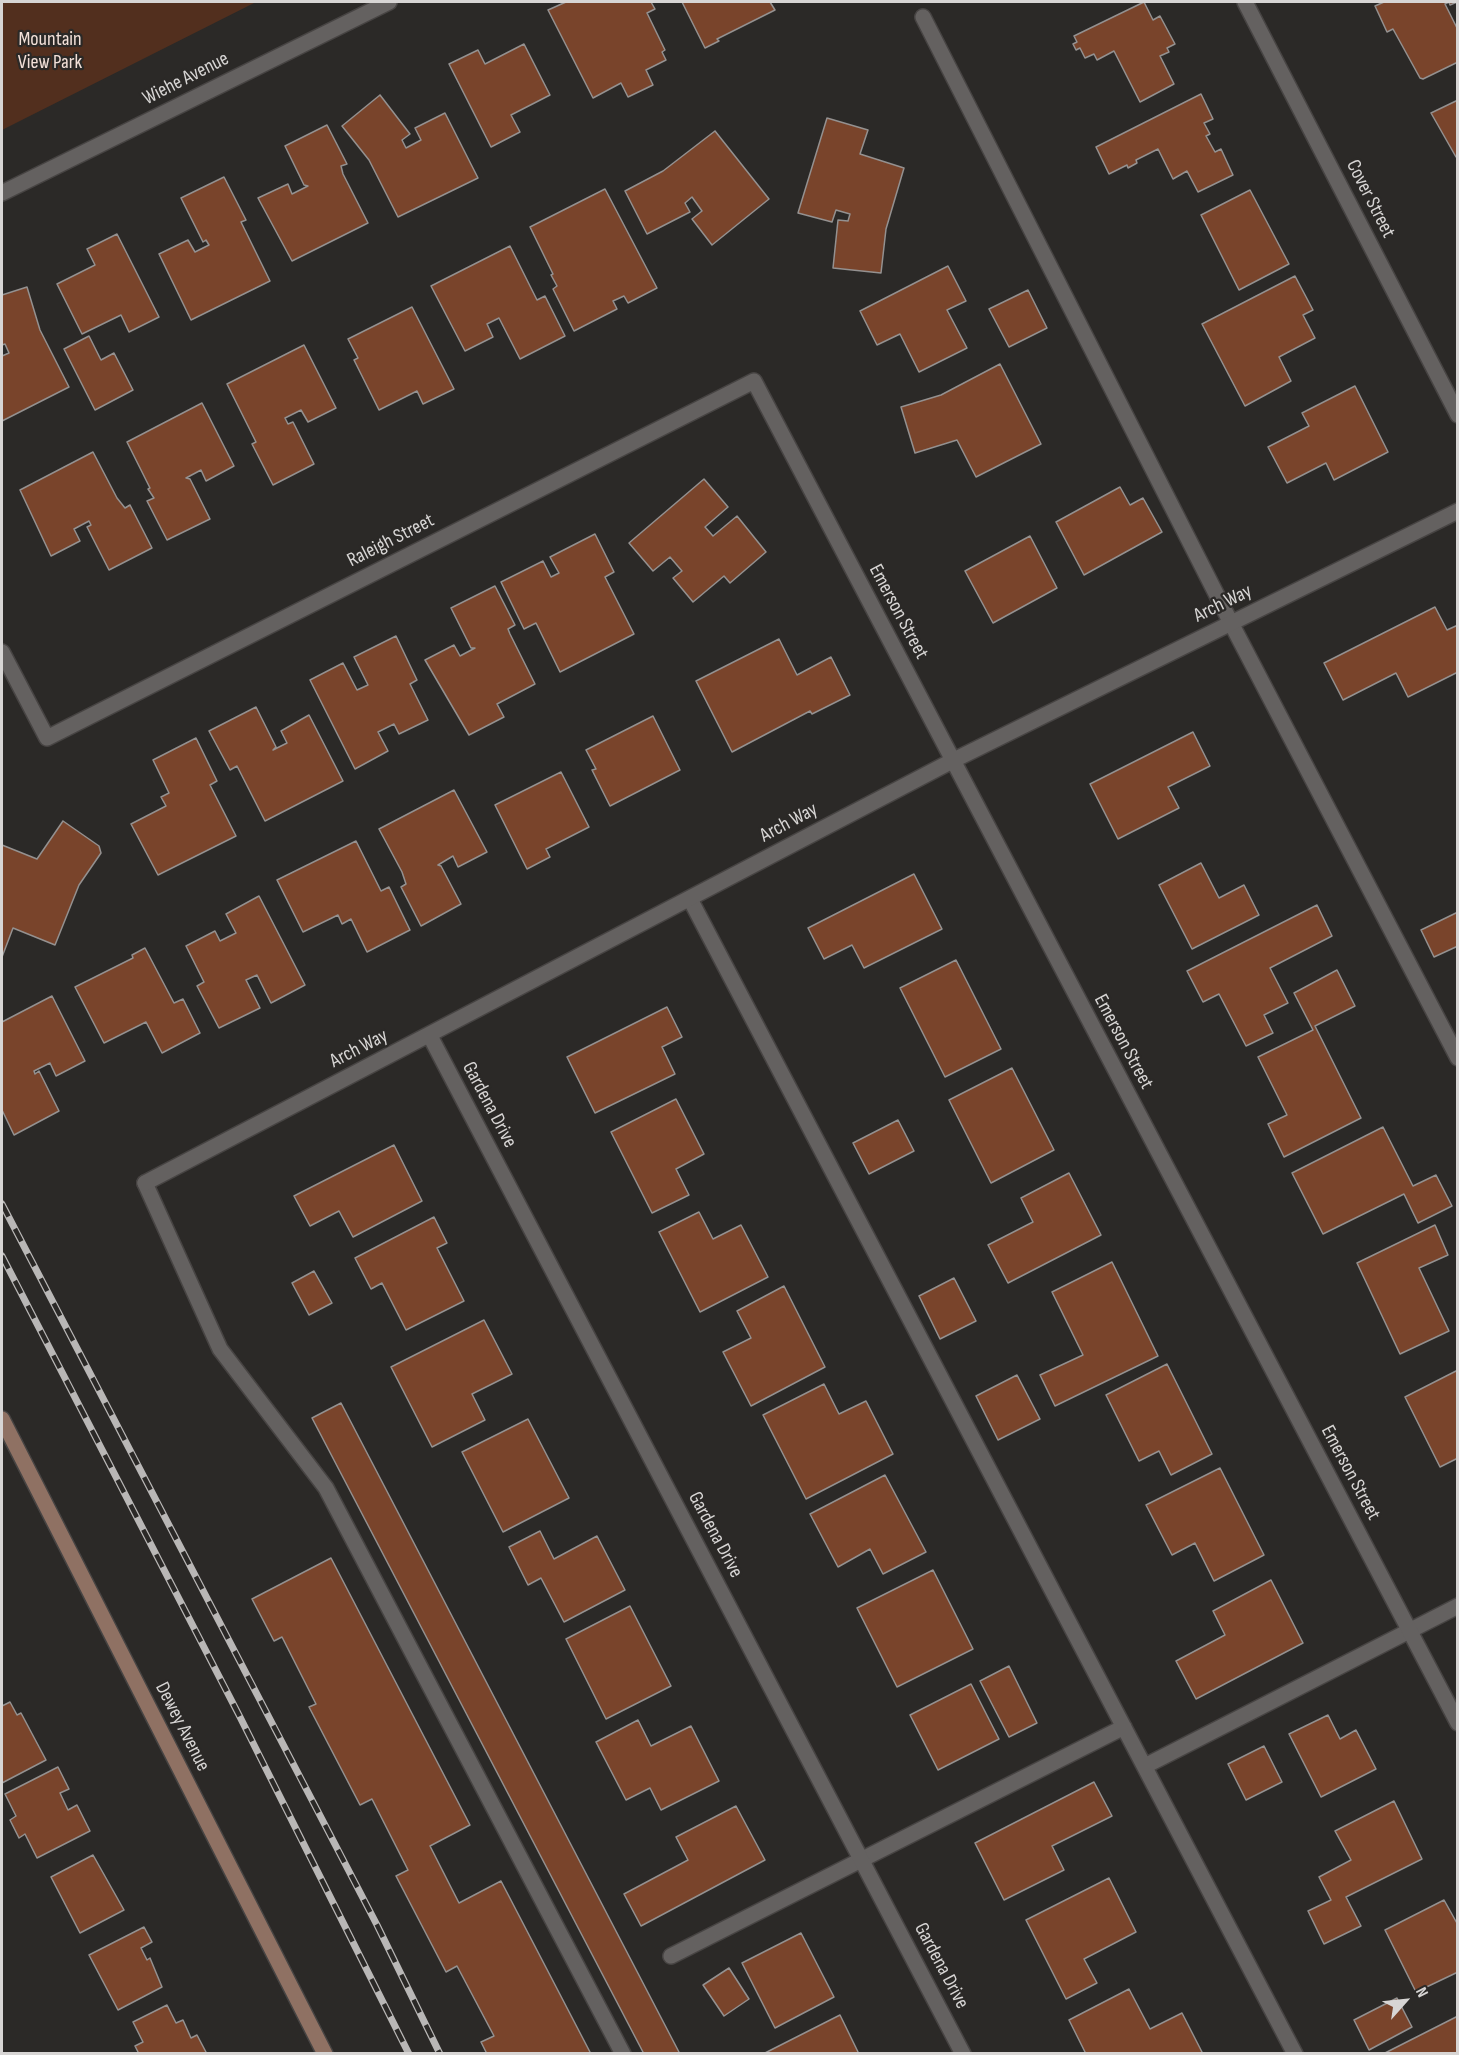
<!DOCTYPE html>
<html>
<head>
<meta charset="utf-8">
<style>
	body { margin:0 }
	#map { position:relative; width:1459px; height:2055px; overflow:hidden; background:#2b2927; font-family:"Sofia Sans Condensed",sans-serif }
	canvas { display:block }
	.frame { position:absolute; inset:0; border:3px solid #d7d5d4; pointer-events:none }
	.north { position:absolute; left:1375px; top:1971px; width:60px; height:60px; -webkit-text-stroke:4px #2b2927; paint-order:stroke; rotate:63deg; font-size:16px; font-weight:700; line-height:24px; text-align:center; color:#d7d5d4 }
	.north::after { content:''; display:block; margin:auto; width:21px; height:27px; background:#d7d5d4; clip-path:polygon(50% 0,100% 100%,50% 72%,0 100%) }
</style>
</head>
<body>
<div id="map">
<canvas width="1459" height="2055"></canvas>
<div class="frame"></div>
<div class="north">N</div>
</div>
<script>
const c = document.querySelector('canvas').getContext('2d');
c.lineJoin = 'round';
function paint(path, color) { c.fillStyle = color; c.fill(path, 'evenodd'); }
const poly = rows => new Path2D(rows.map(r => 'M' + r).join(''));
function trace(path, color, width, dash) { c.strokeStyle = color; c.lineWidth = width; c.lineCap = dash ? 'butt' : 'round'; c.setLineDash(dash || []); c.stroke(path); }
function label(font, color, halo, rows, align = 'center') {
  c.font = font + ' "Sofia Sans Condensed",sans-serif'; c.lineWidth = 4.5; c.setLineDash([]); c.textBaseline = 'middle'; c.strokeStyle = halo; c.fillStyle = color; for (const [text, x, y, turn = 0] of rows) {
    c.save(); c.translate(x, y); c.rotate((+turn || 0) * Math.PI / 180); c.textAlign = isNaN(turn) ? turn : align; if (halo) c.strokeText(text, 0, 0); c.fillText(text, 0, 0); c.restore();
  }
}
paint(poly([
	[2,2,256,2,2,130]
]), '#522f1e');
const building = poly([
	[566,2,651,2,655,9,647,13,665,50,662,52,666,60,646,70,653,85,628,97,621,83,593,98,548,10,566,2],
	[682,2,770,2,775,10,717,39,719,41,705,48,682,2],
	[1144,2,1153,20,1160,16,1175,44,1167,48,1169,52,1160,56,1174,84,1140,102,1114,51,1097,60,1094,54,1085,58,1080,48,1076,50,1073,44,1077,42,1074,36,1144,2],
	[1384,2,1457,2,1450,5,1449,2,1445,4,1458,30,1458,62,1423,79,1420,78,1393,29,1387,32,1375,6,1384,2],
	[524,44,550,95,511,115,520,132,491,147,449,64,478,50,485,64,524,44],
	[1201,94,1213,119,1204,123,1210,134,1206,136,1215,152,1221,149,1233,175,1198,192,1187,171,1173,179,1158,149,1136,160,1137,163,1128,168,1127,165,1109,174,1096,147,1201,94],
	[380,95,410,134,402,140,406,148,421,140,415,128,445,113,478,178,398,217,369,160,342,126,380,95],
	[1458,100,1458,156,1456,157,1431,113,1458,100],
	[827,118,868,130,860,154,904,168,886,229,881,273,833,268,838,220,848,221,850,214,836,210,832,222,798,213,827,118],
	[327,125,347,164,341,166,343,174,368,223,292,261,258,198,288,184,292,194,308,186,304,185,285,146,327,125],
	[715,131,769,199,712,245,692,219,702,211,692,197,685,203,690,212,647,234,625,191,663,171,715,131],
	[224,177,246,220,241,222,270,281,191,320,159,254,188,240,195,252,209,245,206,240,203,242,181,198,224,177],
	[605,189,657,288,628,303,624,296,613,301,617,309,574,331,553,289,557,286,551,275,553,274,530,227,605,189],
	[1250,190,1289,264,1239,290,1201,215,1250,190],
	[117,234,159,317,129,332,121,315,82,334,57,284,95,265,87,249,117,234],
	[510,246,537,300,545,296,565,336,520,359,499,318,487,324,493,337,465,351,431,286,510,246],
	[948,266,966,301,947,310,967,348,919,372,900,334,877,345,860,311,948,266],
	[1295,276,1313,310,1303,315,1315,338,1279,357,1291,381,1245,406,1202,324,1295,276],
	[27,287,40,330,69,387,2,421,2,356,9,353,5,344,2,345,2,295,27,287],
	[1028,290,1047,328,1009,347,989,309,1028,290],
	[412,307,454,389,423,404,417,391,379,410,354,360,358,358,348,339,412,307],
	[89,336,101,360,114,353,133,390,95,410,64,349,89,336],
	[304,345,336,408,308,422,301,410,285,418,288,424,293,422,314,464,273,485,252,444,256,442,227,384,304,345],
	[1000,364,1041,444,976,477,957,440,915,453,901,407,941,395,1000,364],
	[1355,386,1388,452,1334,480,1326,463,1287,483,1268,447,1309,426,1302,413,1355,386],
	[202,403,234,466,206,481,201,470,186,478,190,479,210,519,167,540,147,501,154,498,148,489,150,488,127,442,202,403],
	[93,452,117,498,125,508,130,505,152,548,109,570,87,527,91,525,89,521,74,529,80,541,51,556,20,490,93,452],
	[704,479,728,507,705,527,713,536,737,516,766,552,730,583,724,576,693,602,673,578,682,571,670,557,653,571,629,543,704,479],
	[1120,487,1130,505,1143,498,1162,532,1084,575,1056,522,1120,487],
	[595,534,614,572,605,577,634,634,560,672,536,623,524,629,501,582,543,561,551,577,559,573,550,557,595,534],
	[1030,536,1057,588,993,623,965,571,1030,536],
	[495,586,515,625,508,629,510,634,535,684,497,704,504,717,469,735,425,660,454,645,460,656,475,648,471,648,451,608,495,586],
	[1435,607,1447,630,1458,625,1458,672,1408,697,1396,673,1343,700,1324,663,1435,607],
	[396,636,417,680,410,684,428,720,399,734,394,724,378,732,388,751,355,769,310,680,343,663,357,690,368,685,354,657,396,636],
	[779,639,797,675,831,657,850,695,812,714,810,711,732,752,696,681,779,639],
	[256,707,276,747,273,750,287,743,281,731,309,715,343,781,265,821,237,766,230,770,209,731,256,707],
	[653,716,680,770,610,806,592,770,596,769,586,750,653,716],
	[1193,732,1210,766,1168,787,1179,808,1118,839,1090,784,1193,732],
	[196,738,217,781,210,785,236,836,158,875,131,824,166,806,161,797,169,793,153,760,196,738],
	[561,772,589,827,546,849,550,857,527,869,495,805,561,772],
	[454,790,487,852,458,867,453,856,438,865,441,866,461,904,421,926,401,887,406,884,402,872,379,829,454,790],
	[63,821,99,846,101,853,79,885,55,945,13,928,2,957,2,845,37,859,63,821],
	[356,841,381,891,389,887,410,930,367,952,351,919,342,924,338,915,303,932,277,880,356,841],
	[1201,863,1219,898,1244,885,1259,915,1192,949,1159,885,1201,863],
	[914,874,942,929,864,968,852,945,824,959,808,928,914,874],
	[259,896,305,985,271,1003,257,975,246,980,260,1008,219,1028,197,986,204,982,186,946,215,931,220,941,236,933,226,914,259,896],
	[1317,905,1332,936,1270,968,1288,1003,1264,1015,1273,1033,1246,1046,1219,994,1203,1002,1187,971,1317,905],
	[1458,912,1458,946,1434,957,1421,930,1458,912],
	[145,948,174,1003,183,999,200,1033,162,1053,146,1022,104,1043,75,987,133,958,132,955,145,948],
	[956,960,1001,1049,945,1077,900,988,956,960],
	[1337,970,1355,1006,1315,1026,1361,1118,1284,1157,1268,1124,1287,1115,1258,1057,1313,1030,1294,993,1337,970],
	[52,996,85,1061,56,1076,50,1063,34,1071,35,1074,39,1071,59,1111,14,1135,2,1110,2,1022,52,996],
	[667,1007,682,1037,662,1047,675,1074,595,1113,567,1057,667,1007],
	[1012,1068,1054,1150,991,1183,949,1100,1012,1068],
	[676,1099,704,1154,676,1169,689,1195,652,1213,611,1132,676,1099],
	[898,1120,914,1151,869,1174,853,1143,898,1120],
	[1383,1127,1413,1186,1436,1175,1452,1206,1418,1223,1404,1194,1323,1234,1292,1173,1383,1127],
	[394,1145,422,1201,353,1237,339,1211,310,1226,294,1196,394,1145],
	[1069,1173,1101,1235,1008,1283,988,1245,1033,1222,1021,1198,1069,1173],
	[699,1212,713,1239,741,1225,768,1277,700,1312,659,1232,699,1212],
	[434,1217,447,1243,437,1248,464,1301,406,1330,382,1283,371,1289,355,1258,434,1217],
	[1435,1225,1448,1255,1419,1268,1449,1331,1400,1354,1357,1263,1435,1225],
	[1112,1262,1158,1356,1055,1406,1040,1375,1083,1355,1052,1292,1112,1262],
	[314,1271,332,1303,309,1315,292,1283,314,1271],
	[954,1278,976,1321,940,1339,919,1296,954,1278],
	[784,1286,825,1367,751,1406,723,1352,751,1338,737,1311,784,1286],
	[484,1320,512,1374,472,1394,485,1420,432,1447,391,1367,484,1320],
	[1167,1364,1212,1454,1171,1475,1159,1451,1139,1461,1106,1395,1167,1364],
	[1458,1370,1458,1458,1440,1467,1405,1397,1458,1370],
	[1017,1375,1040,1419,998,1440,976,1396,1017,1375],
	[824,1384,839,1414,866,1401,893,1454,806,1499,763,1415,824,1384],
	[341,1403,680,2054,644,2054,312,1418,341,1403],
	[528,1419,569,1498,503,1532,462,1452,528,1419],
	[1220,1468,1264,1555,1214,1581,1195,1543,1172,1555,1146,1505,1220,1468],
	[885,1475,926,1552,883,1574,870,1549,838,1567,810,1514,885,1475],
	[540,1531,554,1559,597,1536,625,1590,564,1622,541,1578,528,1585,509,1547,540,1531],
	[331,1558,470,1825,430,1846,459,1903,501,1881,591,2054,487,2054,481,2042,494,2036,457,1966,446,1972,396,1876,408,1870,372,1799,360,1805,309,1707,316,1704,282,1637,274,1641,252,1599,331,1558],
	[933,1570,973,1649,897,1687,857,1608,933,1570],
	[1271,1580,1303,1643,1196,1699,1176,1661,1225,1635,1213,1611,1271,1580],
	[630,1606,671,1686,606,1719,566,1639,630,1606],
	[1009,1666,1037,1723,1009,1737,980,1681,1009,1666],
	[971,1684,999,1739,938,1770,910,1715,971,1684],
	[10,1702,17,1715,21,1713,46,1760,2,1783,2,1706,10,1702],
	[1328,1715,1340,1739,1356,1730,1376,1769,1321,1797,1289,1734,1328,1715],
	[638,1720,651,1746,691,1726,719,1781,661,1810,650,1788,626,1800,596,1742,638,1720],
	[1264,1746,1282,1782,1246,1800,1228,1764,1264,1746],
	[58,1767,69,1789,60,1793,68,1810,77,1805,90,1831,37,1858,25,1834,19,1838,10,1820,16,1816,5,1794,58,1767],
	[1094,1782,1112,1816,1052,1846,1064,1870,1004,1900,975,1843,1094,1782],
	[1394,1801,1422,1859,1346,1897,1361,1926,1324,1944,1308,1911,1331,1900,1319,1877,1351,1860,1335,1831,1394,1801],
	[736,1806,765,1860,641,1926,624,1894,688,1860,676,1837,736,1806],
	[93,1855,124,1910,80,1933,51,1877,93,1855],
	[1109,1878,1136,1932,1084,1959,1097,1983,1066,1999,1026,1920,1109,1878],
	[1444,1900,1458,1925,1458,1972,1416,1992,1385,1930,1444,1900],
	[144,1927,152,1942,141,1948,147,1960,150,1958,162,1987,118,2010,89,1955,144,1927],
	[801,1933,834,1997,775,2028,742,1963,801,1933],
	[729,1968,749,1999,724,2016,703,1985,729,1968],
	[1129,1989,1150,2029,1182,2013,1203,2054,1086,2054,1069,2020,1129,1989],
	[1397,1998,1412,2027,1369,2050,1354,2020,1397,1998],
	[167,2005,176,2023,183,2020,191,2038,197,2035,207,2054,139,2054,135,2046,143,2042,133,2022,167,2005],
	[840,2015,859,2054,763,2054,840,2015],
	[1458,2016,1458,2054,1383,2054,1458,2016]
]);
paint(building, '#79442b');
trace(building, '#949190', 1.5);
const lane = poly([
	[923,17,1231,623,1458,1058],
	[690,899,1295,2054],
	[145,1183,220,1349,326,1488,623,2054],
	[1145,1766,1458,1606],
	[671,1956,1124,1727]
]);
const street = poly([
	[1245,2,1458,415],
	[2,193,389,2],
	[2,652,47,738,754,381,1458,1723],
	[430,1036,963,2054],
	[145,1183,952,761,1458,511]
]);
const secondary = poly([
	[2,1419,325,2054]
]);
trace(lane, '#474443', 18);
trace(street, '#474443', 18);
trace(secondary, '#474443', 18);
trace(lane, '#646160', 15);
trace(street, '#646160', 15);
trace(secondary, '#8f7163', 15);
const rail = poly([
	[2,1204,377,1925,440,2054],
	[2,1256,240,1717,409,2054]
]);
trace(rail, '#b9b7b6', 7);
trace(rail, '#2b2927', 4.5, [14]);
label('20px', '#f2e0d8', '#2b2927', [
	["Mountain",50,40],
	["View Park",50,63]
]);
label('20px', '#d7d5d4', '#2b2927', [
	["Wiehe Avenue",186,79,-27],
	["Cover Street",1370,199,63],
	["Raleigh Street",391,541,-27],
	["Arch Way",1223,604,-26],
	["Emerson Street",898,612,62],
	["Arch Way",789,823,-28],
	["Emerson Street",1123,1042,62],
	["Arch Way",359,1049,-27],
	["Gardena Drive",489,1105,62],
	["Emerson Street",1350,1473,62],
	["Gardena Drive",715,1535,62],
	["Dewey Avenue",182,1727,63],
	["Gardena Drive",941,1966,62]
]);
</script>
</body>
</html>
